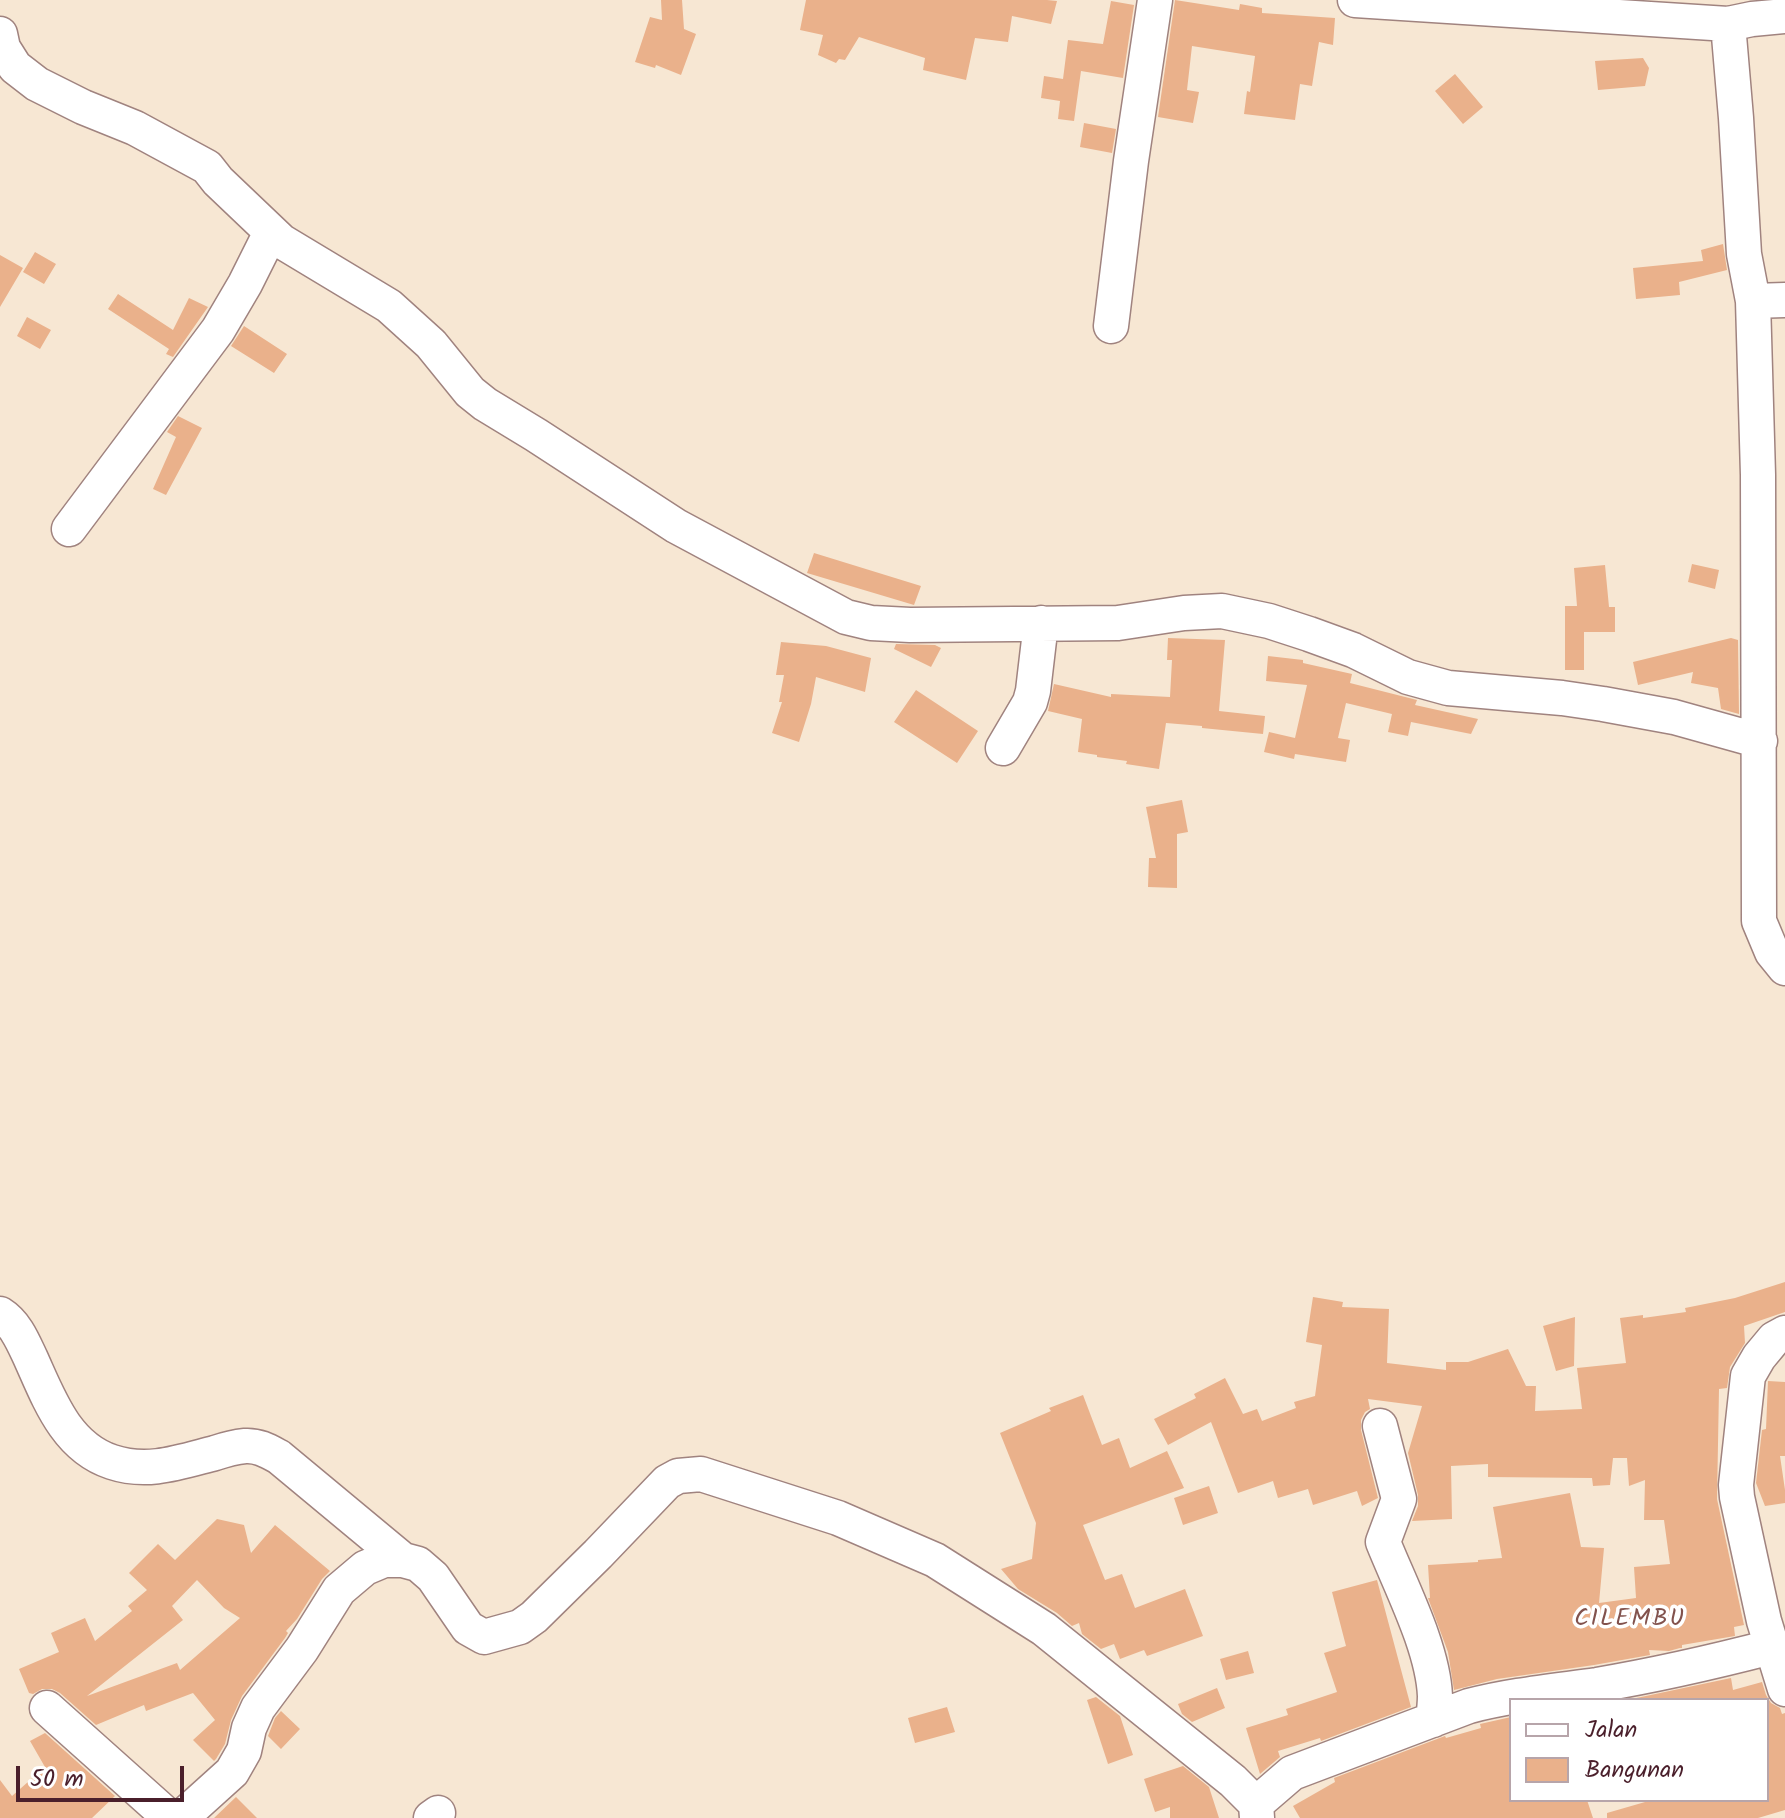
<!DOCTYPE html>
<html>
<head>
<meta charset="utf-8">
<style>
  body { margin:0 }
  #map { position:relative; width:1785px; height:1818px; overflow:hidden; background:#f7e7d3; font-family:Kalam,sans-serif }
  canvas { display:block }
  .legend { position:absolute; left:1509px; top:1698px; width:260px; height:104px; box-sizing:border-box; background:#fff; border:2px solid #b7a5aa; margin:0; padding:10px 14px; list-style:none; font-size:24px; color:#4a1f2b }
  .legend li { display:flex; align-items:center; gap:16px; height:40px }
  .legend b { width:40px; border:2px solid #b7a5aa }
  .scale { position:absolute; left:16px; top:1766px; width:168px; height:36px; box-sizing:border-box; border:4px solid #4a1f2b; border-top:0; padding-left:10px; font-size:24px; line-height:28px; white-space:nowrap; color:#4a1f2b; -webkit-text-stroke:6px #fff; paint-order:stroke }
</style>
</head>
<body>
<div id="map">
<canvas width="1785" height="1818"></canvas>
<ul class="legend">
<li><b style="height:10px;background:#fff"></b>Jalan</li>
<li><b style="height:22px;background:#eab18b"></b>Bangunan</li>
</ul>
<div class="scale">50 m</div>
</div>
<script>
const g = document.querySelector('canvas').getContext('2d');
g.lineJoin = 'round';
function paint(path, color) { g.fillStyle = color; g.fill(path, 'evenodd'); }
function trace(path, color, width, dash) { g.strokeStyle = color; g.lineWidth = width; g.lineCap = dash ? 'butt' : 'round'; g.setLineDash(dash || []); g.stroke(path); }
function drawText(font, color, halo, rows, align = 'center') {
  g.font = font + ' Kalam,sans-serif'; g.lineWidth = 7; g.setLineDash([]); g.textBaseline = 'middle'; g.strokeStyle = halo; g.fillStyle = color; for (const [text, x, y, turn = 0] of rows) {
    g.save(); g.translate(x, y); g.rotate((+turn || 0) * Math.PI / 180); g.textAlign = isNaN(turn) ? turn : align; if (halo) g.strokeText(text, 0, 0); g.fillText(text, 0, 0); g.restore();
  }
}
paint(new Path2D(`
  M661,0H682L684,29L696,34L681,75L656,65L655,68L635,62L650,17L662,20Z
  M806,0H1047L1057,1L1051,24L1012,16L1008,42L975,38L966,80L923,70L925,58L859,37L845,60L839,59L836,63L818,55L823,35L800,30Z
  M1175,0L1239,10L1240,4L1262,8V13L1335,18L1333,45L1319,42L1312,86L1300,84L1295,120L1244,114L1247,91L1250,92L1255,56L1192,46L1187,90L1199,92L1193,123L1158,117Z
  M1111,1L1134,5L1123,78L1081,71L1074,121L1058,119L1060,101L1041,98L1044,76L1063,79L1068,40L1103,44Z
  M1643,58L1649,68L1645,86L1598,90L1595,61Z
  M1455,74L1483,107L1463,124L1435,91Z
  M1084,123L1116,129L1112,153L1080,147Z
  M1723,244L1727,270L1679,282L1680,295L1636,299L1633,268L1703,261L1701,250Z
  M35,252L56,264L44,284L23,272Z
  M0,255L23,268L0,307Z
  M118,294L173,330L189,298L208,307L173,357L166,354L169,349L108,309Z
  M27,317L51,330L40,349L17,336Z
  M244,326L287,354L274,373L231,346Z
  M178,416L202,428L166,495L153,489L176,437L167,432Z
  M814,553L921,586L914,605L807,573Z
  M1692,564L1719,570L1715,589L1688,582Z
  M1605,565L1609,607H1615V632H1584V670H1565V606H1577L1574,568Z
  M1168,638L1225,640L1219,711L1265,716L1263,734L1202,728V726L1166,723L1159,769L1126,764L1127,761L1097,757V755L1078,752L1082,719L1048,711L1054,684L1111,697V694L1170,697L1172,660H1167Z
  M1731,638L1738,640L1739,714L1721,709L1718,688L1691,683L1693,672L1638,685L1633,662Z
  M781,642L826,646L871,658L865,692L816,677L811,704L799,742L772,733L782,702H779L784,675H776Z
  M896,644L935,645L941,648L931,667L894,649Z
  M1268,656L1303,660V663L1352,674L1350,683L1417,700L1415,705L1478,719L1471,734L1411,722L1408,736L1388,732L1392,714L1346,703L1338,738L1350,740L1346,762L1295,754L1294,759L1264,752L1269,732L1295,738L1307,685L1266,681Z
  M916,690L978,731L957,763L894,722Z
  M1182,800L1188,832L1177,834V888L1148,887L1149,858H1156L1146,807Z
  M1785,1282V1312L1744,1326L1745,1343L1730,1367L1727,1388L1719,1389L1717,1499L1744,1625L1734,1627L1735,1636L1682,1645V1648H1680L1669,1651L1649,1650L1650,1655L1594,1665L1497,1679L1454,1690L1448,1652L1428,1598H1430L1428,1565L1478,1562V1560L1502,1558L1493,1507L1570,1493L1581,1547L1604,1548L1599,1603L1636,1598L1634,1567L1670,1564L1664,1520H1644L1645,1480L1629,1486L1627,1458H1613L1610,1485L1593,1486L1592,1478L1488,1477V1464L1451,1466L1452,1519L1412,1521L1418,1506V1495L1408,1453L1422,1406L1368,1399L1370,1409L1365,1412L1361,1420V1430L1378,1498L1362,1506L1357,1491L1313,1505L1308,1489L1278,1498L1273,1481L1238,1493L1211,1422L1168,1445L1154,1419L1196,1398L1194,1394L1225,1378L1243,1414L1257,1409L1262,1421L1296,1408L1294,1402L1315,1396L1322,1345L1306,1342L1313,1297L1343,1302L1342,1307L1389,1309L1387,1363L1446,1370V1362H1468L1508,1349L1526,1386H1536L1535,1411L1582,1409L1577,1368L1626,1363L1620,1318L1643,1315V1318L1686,1312L1685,1308L1735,1298Z
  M1575,1317L1574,1366L1556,1371L1543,1326Z
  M1768,1381L1785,1382V1456H1780L1785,1490V1503L1765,1506L1756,1483L1762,1430L1766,1429Z
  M1083,1395L1102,1445L1119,1438L1130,1468L1167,1451L1184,1488L1083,1525L1105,1580L1122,1574L1135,1608L1185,1589L1203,1636L1147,1656L1144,1650L1120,1659L1114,1644L1101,1649L1082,1634L1079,1623L1072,1626L1057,1613L1018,1589L1001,1569L1032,1559L1036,1523L1000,1433L1051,1411L1049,1408Z
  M1209,1486L1218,1513L1183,1525L1174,1498Z
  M217,1519L244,1525L251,1553L275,1525L330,1571L322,1579L297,1619L286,1631L288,1633L285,1638L242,1696L231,1720L225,1744L216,1759L214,1761L193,1740L215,1720L193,1693L146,1711L144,1705L96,1725L60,1693L52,1689H42L33,1694L29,1693L19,1669L59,1652L51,1633L85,1618L95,1641L132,1611L128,1606L147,1590L129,1573L158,1544L175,1560ZM197,1580L224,1608L240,1618L180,1670L177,1663L87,1696L183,1620L172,1606Z
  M1377,1580L1411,1707L1321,1741L1320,1738L1278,1751L1280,1757L1260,1774L1246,1728L1288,1715L1286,1709L1337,1692L1324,1653L1346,1646L1332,1592Z
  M1248,1651L1254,1673L1226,1680L1220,1659Z
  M1731,1678L1733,1690L1762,1682L1766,1695L1771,1703L1780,1708L1782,1714L1785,1713V1810L1758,1818H1607V1813L1652,1800H1767V1700H1627Z
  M1217,1688L1225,1708L1192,1722L1182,1714L1178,1704Z
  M1096,1697L1120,1716L1133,1755L1108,1764L1087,1700Z
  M947,1707L955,1732L915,1743L908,1718Z
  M281,1711L300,1729L281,1749L268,1736L275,1718Z
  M1511,1717V1800H1587L1593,1818H1300L1293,1806L1335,1782L1334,1778L1445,1736L1446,1738L1481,1728L1480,1724Z
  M45,1733L115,1796L92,1818H0V1780L12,1796L45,1767L30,1741Z
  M1183,1766L1209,1787L1219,1818H1170V1807L1155,1812L1144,1779Z
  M236,1797L257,1818H214Z`), '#eab18b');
const minor = new Path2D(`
  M1355,0L1728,24L1736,118L1744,254L1753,301L1758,475L1759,921L1772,952L1785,968
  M1728,24L1752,19L1785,16
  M0,34L3,48L15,67L37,84L83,107L135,128L207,167L218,181L281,241L389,306L431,344L470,392L485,404L536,435L676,526L846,617L871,623L910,625L1118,623L1184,613L1222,611L1269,621L1309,634L1353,650L1408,677L1448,688L1562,698L1603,704L1674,717L1760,741
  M1753,301L1785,300
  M1111,326L1131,161L1155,0
  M69,529L218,330L245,284L271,232
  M1003,748L1030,702L1033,691L1041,623
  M0,1314C16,1324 23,1342 31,1359C49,1399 66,1447 112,1462C148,1474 180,1462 215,1453C224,1450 235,1447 245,1446C258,1445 268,1451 279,1457L403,1560
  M1785,1333L1774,1339L1759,1357L1748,1376L1736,1485L1737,1497L1764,1621L1785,1689
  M1380,1426L1399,1499L1383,1542C1401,1587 1433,1648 1435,1696C1435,1704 1434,1712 1433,1720
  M47,1708L170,1818
  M181,1818L232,1772L244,1751L249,1728L258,1708L302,1649L339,1590L365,1568L384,1560H403L418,1564L433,1577L468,1628L484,1637L520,1627L534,1617L598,1554L667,1482L678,1476L701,1474L838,1518L935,1560L1044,1629L1233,1781L1256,1804
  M431,1818L438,1813
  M1257,1818L1256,1804L1292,1773L1469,1706C1511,1695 1554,1691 1597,1685C1656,1675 1713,1662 1771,1647`);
trace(minor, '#a0837f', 37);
trace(minor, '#fff', 34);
g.letterSpacing = '2px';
drawText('24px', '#82524d', '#fff', [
  ["CILEMBU",1630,1621]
]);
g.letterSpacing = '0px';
</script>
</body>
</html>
